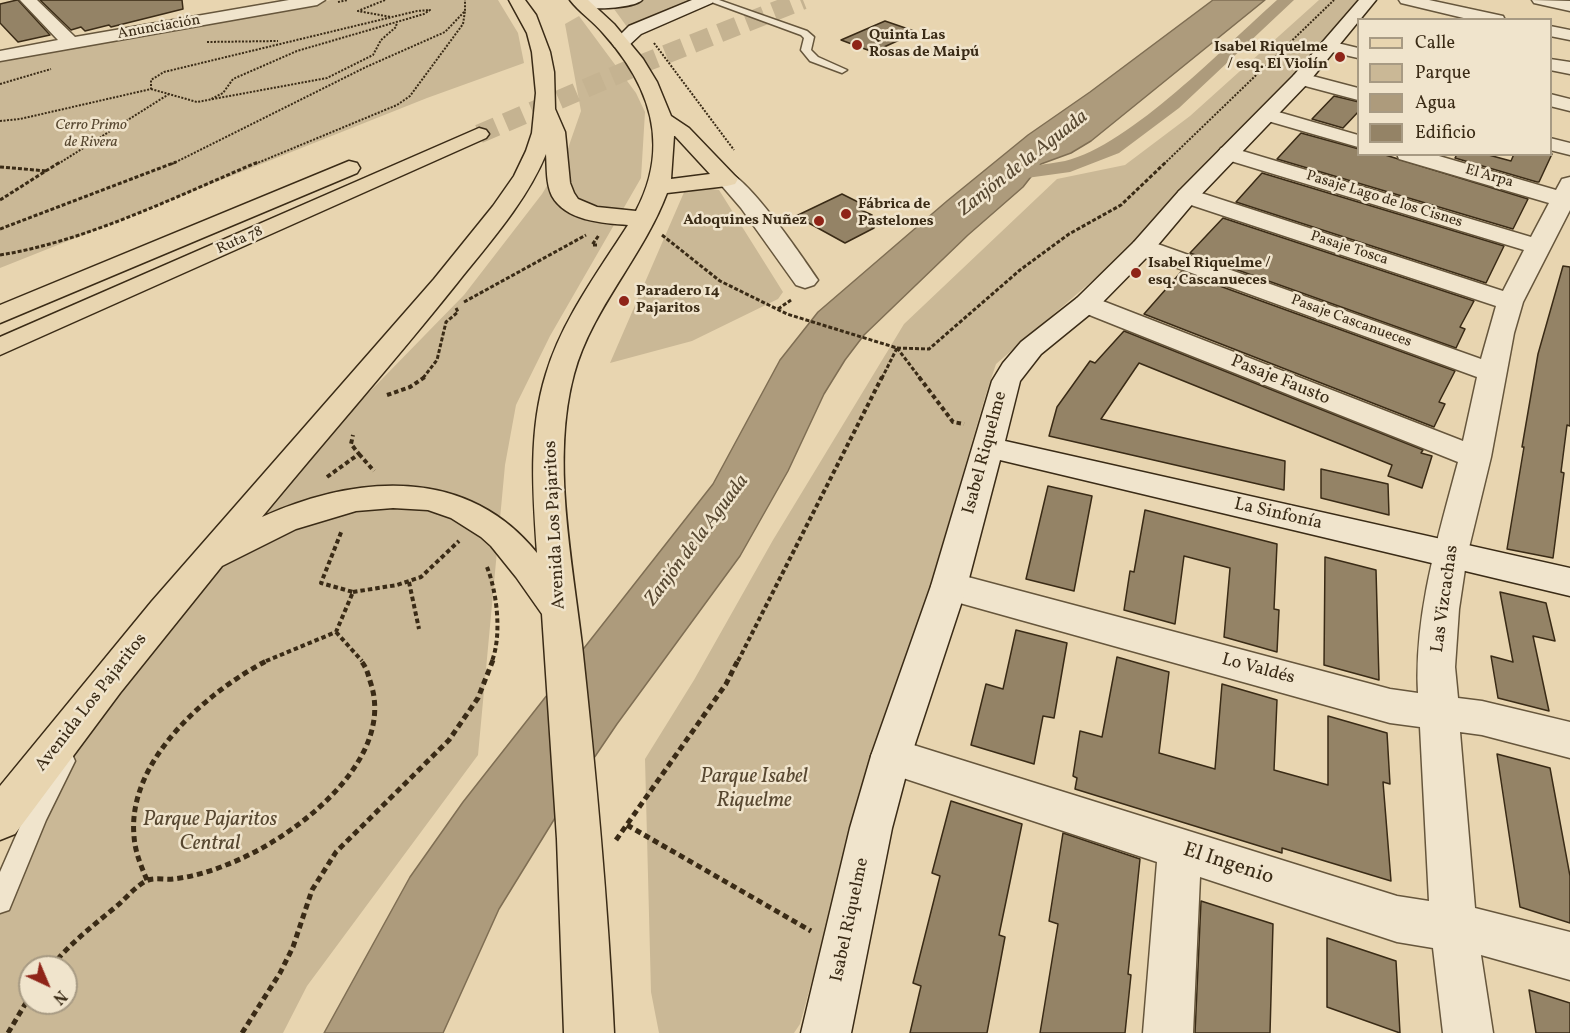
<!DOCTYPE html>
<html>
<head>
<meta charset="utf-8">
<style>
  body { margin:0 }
  #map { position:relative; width:1570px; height:1033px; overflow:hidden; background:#e8d5b0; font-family:Vollkorn,serif }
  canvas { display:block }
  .legend { position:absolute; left:1357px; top:18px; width:195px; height:138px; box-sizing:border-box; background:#f0e4cc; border:2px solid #a79a83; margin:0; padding:8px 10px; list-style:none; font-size:18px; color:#3a2b16 }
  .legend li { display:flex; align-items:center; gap:12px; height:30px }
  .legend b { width:30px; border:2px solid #a79a83 }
  .north { position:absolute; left:18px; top:955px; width:60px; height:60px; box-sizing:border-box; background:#f0e4cc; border:2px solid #a79a83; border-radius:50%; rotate:136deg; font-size:16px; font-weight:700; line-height:24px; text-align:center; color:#3a2b16 }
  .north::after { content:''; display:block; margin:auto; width:21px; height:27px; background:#8f2418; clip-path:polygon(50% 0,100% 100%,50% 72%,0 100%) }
</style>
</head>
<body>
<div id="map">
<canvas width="1570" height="1033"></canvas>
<ul class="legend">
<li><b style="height:8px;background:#e8d5b0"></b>Calle</li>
<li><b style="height:16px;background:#cab896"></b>Parque</li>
<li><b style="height:16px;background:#ad9b7c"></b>Agua</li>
<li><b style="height:16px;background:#948366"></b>Edificio</li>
</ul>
<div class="north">N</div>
</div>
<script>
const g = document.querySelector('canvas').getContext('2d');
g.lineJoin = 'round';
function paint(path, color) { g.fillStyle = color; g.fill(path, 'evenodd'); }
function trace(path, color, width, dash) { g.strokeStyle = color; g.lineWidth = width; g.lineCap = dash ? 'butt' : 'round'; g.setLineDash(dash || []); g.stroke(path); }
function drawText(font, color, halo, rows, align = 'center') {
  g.font = font + ' Vollkorn,serif'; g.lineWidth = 5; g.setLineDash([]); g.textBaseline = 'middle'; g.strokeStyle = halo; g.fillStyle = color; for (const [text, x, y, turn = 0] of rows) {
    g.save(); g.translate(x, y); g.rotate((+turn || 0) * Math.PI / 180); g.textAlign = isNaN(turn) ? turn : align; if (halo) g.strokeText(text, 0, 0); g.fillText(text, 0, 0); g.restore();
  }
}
paint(new Path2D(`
  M331,0H498L518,33L524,63L427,98L0,268V60Z
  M601,0H698L630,31L614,9Z
  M1319,0H1360L1234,139L1129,249L996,364L986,394L924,607L861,803L800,1024L794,1033H659L651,992L645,759L694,680L773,540L904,324L1057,179L1125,165L1190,116Z
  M579,16L636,93L645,112L641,178L550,336L516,405L505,465L478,755L307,986L283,1033H0V903L58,756L260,504L464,295L542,194L566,154L581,111L565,24ZM30,967H66V1003H30Z
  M702,187L719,190L783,292L778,299L692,341L610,363L685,190Z`), '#cab896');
const water = new Path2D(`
  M1213,0H1265L1091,141L1071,153L1041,164L1023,187L968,235L864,335L845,360L824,394L788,471L740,556L617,724L571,792L499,909L443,1033H324L410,877L463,802L713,484L780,360L818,312L947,201L1028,135L1090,92Z`);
paint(water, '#ad9b7c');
trace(water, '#7f6e53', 1.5);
paint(new Path2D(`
  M1277,0H1294L1179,108L1119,153L1070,172L1005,181L998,179L994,175L998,171L1005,169C1025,166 1045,165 1065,161C1131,145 1225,46 1277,0Z`), '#ad9b7c');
const building = new Path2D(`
  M17,0H18L50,35L18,42L0,23V4Z
  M40,0H182L183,9L111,27L109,25L85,31L81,27L71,30Z
  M885,21L917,32L873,52L841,40Z
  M1334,96L1359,102V111L1343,128L1312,119Z
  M1301,133L1359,149V154H1382L1528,199L1513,229L1277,159Z
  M1457,154H1485L1511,161L1514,154H1552L1539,182H1537L1455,158Z
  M1262,173L1504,246L1486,283L1236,202Z
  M842,194L868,207L861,210L872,215L861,221L874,228L845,243L796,216Z
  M1223,218L1474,301L1460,327L1465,329L1456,348L1190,253Z
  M1563,266L1570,267V426L1567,425L1561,472L1564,473L1553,558L1507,549L1524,447H1522L1538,354Z
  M1181,272L1455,371L1439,402L1445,404L1434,427L1144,314Z
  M1124,331L1423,450L1421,453L1432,456L1422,488L1388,476L1392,465L1139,363L1101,419L1285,461L1284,490L1049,436L1057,407L1090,361L1095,363Z
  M1321,469L1388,484L1389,515L1321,498Z
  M1048,486L1092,496L1074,591L1026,579Z
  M1145,510L1277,544L1274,609L1279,610L1277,652L1224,637L1230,568L1184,556L1175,624L1124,610L1130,571L1134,572Z
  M1325,557L1376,570L1379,680L1324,665Z
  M1500,592L1546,603L1555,641L1533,636L1549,711L1498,698L1491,656L1513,662Z
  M1016,630L1067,643L1054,718L1043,716L1034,764L971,745L986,684L1003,689Z
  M1117,657L1169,672L1159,753L1215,769L1222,684L1277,700L1274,770L1328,785V716L1387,733L1390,784L1383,782L1391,881L1282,848V853L1075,789L1077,778L1073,776L1080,731L1102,737Z
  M1497,754L1550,768L1570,876V923L1520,907Z
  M951,801L1022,824L999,935L1005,937L987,1033H910L921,986L913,983L940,876L932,873Z
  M1063,833L1140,859L1128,974L1131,975L1125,1033H1040L1058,924L1049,921Z
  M1201,901L1273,924L1270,1033H1195Z
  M1327,938L1396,961L1400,1033L1327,1007Z
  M1529,990L1570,1003V1033H1536Z`);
paint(building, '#948366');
trace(building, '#3a2b16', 1.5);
trace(new Path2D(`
  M479,134L649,61L803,0`), '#c5b391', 19, [19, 10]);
const lane = new Path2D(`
  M706,0H719L807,31L814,37L811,50L818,57L847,70L842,73L810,61L801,50L804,38L801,35Z
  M64,751L72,754L75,761L46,820L9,910L0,913V872L29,806L56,754Z`);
const street = new Path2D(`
  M20,0H37L75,37L289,0H325L317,5L0,61V51L58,40Z
  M1399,0H1429L1503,16L1505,20H1472L1401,3Z
  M1532,0L1570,1V11L1534,3Z
  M1550,26L1570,30V40L1550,36Z
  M1329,41L1358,48V58L1323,50L1320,46L1323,42Z
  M1550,59L1570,62V74L1550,70Z
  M1301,73L1358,88V100L1294,83L1292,79L1294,75Z
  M1550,94L1570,99V111L1550,106Z
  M1268,109L1358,135V147L1261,119L1258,115L1261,111Z
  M1550,138L1570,143V155L1550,150Z
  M1229,147L1531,237L1549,203L1399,159L1397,154H1432L1556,190L1562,179L1570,177V210L1523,302L1514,333L1491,457L1467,556L1459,609L1455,667L1458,698L1482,701L1570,722V758L1482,735L1460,732L1475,908L1570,932V980L1481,955L1493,1033H1443L1433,948L1397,942L1200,877L1193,1033H1143L1157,862L891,774L877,769L871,756L877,743L891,738L1397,896L1429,901L1420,727L1390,723L949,600L937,596L931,586L937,576L949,572L1390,689L1418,693C1414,614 1438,537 1458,462L1077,310L1073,304L1077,298L1086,296L1095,298L1463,441L1477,377L1134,252L1131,247L1134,242L1143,240L1152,242L1481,359L1496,306L1179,201L1176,196L1179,191L1187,189L1195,191L1503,291L1524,250L1221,158L1218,153L1221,148Z
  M727,172C749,178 803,258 818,280L814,285L805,288L796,285L741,208L716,179L719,174Z`);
const secondary = new Path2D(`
  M577,0H642C635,8 582,12 575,4Z
  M692,0H714L712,3L641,34L627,47H615L612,43L629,26Z
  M1359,0H1376L1308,83L1195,201L1152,252L1095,310L1041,354L1020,381L1005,441L1570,568V596L1000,460L967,586L911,756L892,828L851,1033H801L850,828L871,756L931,586L992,381L1003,363L1021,342L1077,298L1134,242L1179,191L1294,75Z`);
const primary = new Path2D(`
  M509,0H525L536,15L550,52L554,72L555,109L565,132L570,183L574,193L578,199L597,207L636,211C671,145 650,85 603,33C593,21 579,12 570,0H588L614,24L643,59L657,82L671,116L689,128L738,179L735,184L727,186L667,193C643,257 592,308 574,374C551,459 572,559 582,645C596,774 608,903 614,1033H564L557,839L542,614L516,577L491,546L481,537L451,518L428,510L393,508L356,511L296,529L222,566L120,693L15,834L0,840V786L152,601L434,279L493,206L514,176L526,151L532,133L536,93L532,52L527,33ZM674,136H675L710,174L671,179ZM546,154C547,168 546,184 552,196C566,221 602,223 628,225C598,272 562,320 546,374C528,431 533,494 537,553C466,465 356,475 262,517C327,438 395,361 458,282C490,242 526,202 546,154Z`);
const highway = new Path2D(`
  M479,128L486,130L489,134L486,138L0,355V337Z
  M349,161L357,163L360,168L357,173L0,323V305Z`);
trace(lane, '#66563c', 3);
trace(street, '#66563c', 3);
trace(secondary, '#3a2b16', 3);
trace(primary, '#3a2b16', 3);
trace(highway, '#3a2b16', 3);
trace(new Path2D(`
  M385,0L358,11L391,17
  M338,2L348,0
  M207,42L278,41
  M654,43L734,150
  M0,84L51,69
  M151,89L197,102L327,78L373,55L381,40L396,27L397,21
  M0,121L20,119L151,89V80L164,72L417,11L430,10L424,14L297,51L233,79L223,93L209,100
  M58,164L169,94
  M172,164L366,67L445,32L465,11V0
  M255,164L397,105L410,96L463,24L465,11
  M1164,164L1334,0`), '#3a2b16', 2, [2, 1.5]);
trace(new Path2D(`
  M0,167L47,171
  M0,200L60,162
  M0,229L176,162
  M662,235L720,281L787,314L897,348L882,378
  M597,245H592L599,235
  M0,255C87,241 177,196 258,162
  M464,302L586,235
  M778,309L791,300
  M897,348L929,349L1020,270L1069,234L1121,205L1166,162
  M897,348L920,378
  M423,378L437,360L446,322L458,312L456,308`), '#3a2b16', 3, [4, 2]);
trace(new Path2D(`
  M919,377L953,422L964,424
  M387,395L410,387L425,377
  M359,454L374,471
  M327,477L359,454L351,444L353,435
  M487,567C497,592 502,635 492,661
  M409,582L419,629
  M353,592L397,585L421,577L459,541
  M336,632L362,661
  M266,661L336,632L353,592L321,583L342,530
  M738,661L882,377`), '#3a2b16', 4, [4.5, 3]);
trace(new Path2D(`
  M627,825L811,931
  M616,840L726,684L738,660
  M147,880C141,866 135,852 134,836C127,760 208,691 268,660
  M51,967C70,943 94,925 118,905C127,897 135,887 146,881C154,877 164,880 173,879C191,877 209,872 226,865C290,841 396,763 371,684C368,675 367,667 360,660
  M8,1033L30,996
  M242,1033L280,973L293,947L312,890L336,852L449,740L478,698L493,660`), '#3a2b16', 5, [6, 4]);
paint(lane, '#f0e4cc');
paint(street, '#f0e4cc');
paint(secondary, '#f0e4cc');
paint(primary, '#e8d5b0');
paint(highway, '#e8d5b0');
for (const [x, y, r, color] of [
  [857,45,6,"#8f2418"],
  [1340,57,6,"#8f2418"],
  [846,214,6,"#8f2418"],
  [819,221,6,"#8f2418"],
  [1136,273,6,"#8f2418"],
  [624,301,6,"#8f2418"]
]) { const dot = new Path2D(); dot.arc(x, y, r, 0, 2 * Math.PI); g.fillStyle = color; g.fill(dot); trace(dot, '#f0e4cc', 2); }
drawText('15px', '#3a2b16', '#f0e4cc', [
  ["Anunciación",159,28,-10],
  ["El Arpa",1489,177,16],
  ["Pasaje Lago de los Cisnes",1384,200,17],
  ["Ruta 78",240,241,-24],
  ["Pasaje Tosca",1349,249,18],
  ["Pasaje Cascanueces",1351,322,20]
]);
drawText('bold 15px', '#3a2b16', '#f0e4cc', [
  ["Quinta Las",869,36],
  ["Rosas de Maipú",869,53],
  ["Isabel Riquelme",1328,48,"right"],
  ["/ esq. El Violín",1328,65,"right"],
  ["Fábrica de",858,205],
  ["Pastelones",858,222],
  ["Adoquines Nuñez",807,221,"right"],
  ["Isabel Riquelme /",1148,264],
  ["esq. Cascanueces",1148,281],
  ["Paradero 14",636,292],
  ["Pajaritos",636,309]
], 'left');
drawText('italic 15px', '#574730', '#f0e4cc', [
  ["Cerro Primo",91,126],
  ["de Rivera",91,143]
]);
drawText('18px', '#3a2b16', '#f0e4cc', [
  ["Pasaje Fausto",1280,381,22],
  ["Isabel Riquelme",986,453,-75],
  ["La Sinfonía",1278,515,13],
  ["Avenida Los Pajaritos",556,525,-93],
  ["Las Vizcachas",1446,599,-82],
  ["Lo Valdés",1258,670,15],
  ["Avenida Los Pajaritos",92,703,-52],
  ["Isabel Riquelme",851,920,-78]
]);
drawText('italic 20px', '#574730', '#f0e4cc', [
  ["Zanjón de la Aguada",1024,164,-38],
  ["Zanjón de la Aguada",698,541,-53]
]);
drawText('italic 21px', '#574730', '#f0e4cc', [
  ["Parque Isabel",754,778],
  ["Riquelme",754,802],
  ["Parque Pajaritos",210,821],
  ["Central",210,845]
]);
drawText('21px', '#3a2b16', '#f0e4cc', [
  ["El Ingenio",1228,865,18]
]);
</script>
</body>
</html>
